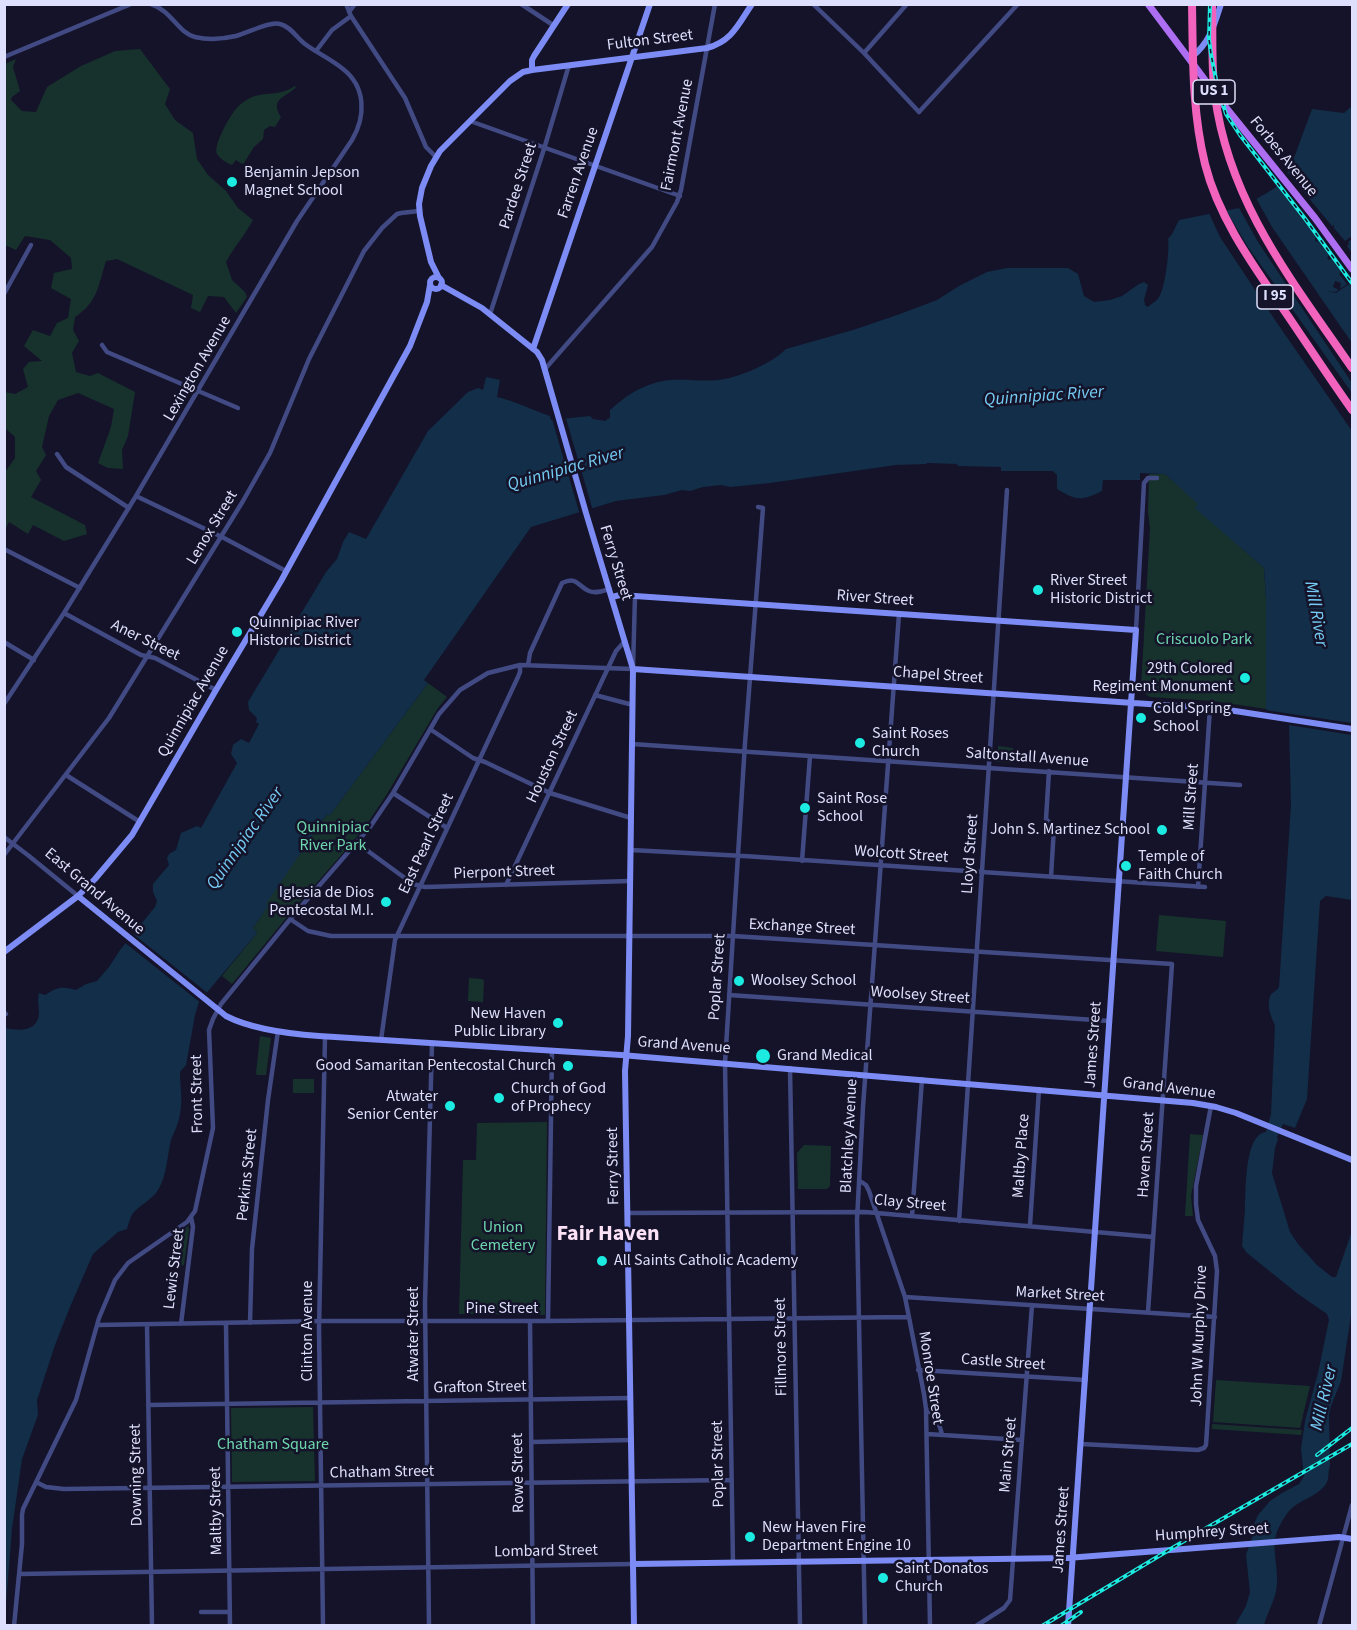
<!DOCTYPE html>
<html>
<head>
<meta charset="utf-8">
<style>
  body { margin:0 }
  #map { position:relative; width:1357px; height:1630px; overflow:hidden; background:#141329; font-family:"Source Sans 3",sans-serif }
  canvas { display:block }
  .frame { position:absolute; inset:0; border:6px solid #dedffc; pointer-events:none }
</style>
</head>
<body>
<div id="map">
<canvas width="1357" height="1630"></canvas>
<div class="frame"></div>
</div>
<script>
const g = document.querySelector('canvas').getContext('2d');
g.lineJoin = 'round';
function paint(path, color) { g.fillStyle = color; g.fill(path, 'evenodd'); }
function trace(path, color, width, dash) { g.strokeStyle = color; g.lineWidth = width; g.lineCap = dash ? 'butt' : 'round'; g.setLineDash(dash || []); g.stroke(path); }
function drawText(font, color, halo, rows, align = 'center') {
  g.font = font + ' "Source Sans 3",sans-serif'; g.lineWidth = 5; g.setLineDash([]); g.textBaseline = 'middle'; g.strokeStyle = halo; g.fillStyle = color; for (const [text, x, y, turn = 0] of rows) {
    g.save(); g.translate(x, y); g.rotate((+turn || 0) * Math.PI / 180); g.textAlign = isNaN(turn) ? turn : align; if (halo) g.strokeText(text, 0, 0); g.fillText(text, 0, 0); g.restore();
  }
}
paint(new Path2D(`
  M140,49L170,89L165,104L175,120L193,133L197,159L208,175L226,191L238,208L253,220C245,235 234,247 226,262L232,280L245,292L247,297L236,313L224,297L208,296L200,312L191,308L193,295L117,259L106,261C98,286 98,302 75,317L73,330L79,341L72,353L76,372L90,376L98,373L135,392L128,436L122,450L123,469L108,468L98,463L111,427L114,409L78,393L58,400L49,416L42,447L46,455L36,471L41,480L31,497L85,525L87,534L64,541L33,525L28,534L9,522L5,530V472L15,458V437L5,428V392L15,394L28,387L23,369L29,362L42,361L24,346L33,330L50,336L57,323L68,318L71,299L51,288L54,273L72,269L71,258L50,240L25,236L16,250L5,245V64L16,59L13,67L20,91L12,97L11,100L22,111L36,112L47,87L81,66L115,51Z
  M295,86L296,87C286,98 269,98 281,117L275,127L270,126L264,130L263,139L254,147L244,163L242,164L236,160L232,165C227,163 220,159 217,154C213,145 229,118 235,110C239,105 244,101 250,98C265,91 279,97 295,86Z
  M1149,474H1165L1199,504L1196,508L1264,568L1266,599V709L1213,701L1150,697L1144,693L1141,688L1150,528L1148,512Z
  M428,683L447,697L438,708L387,794L367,824L350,845L292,911L232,984L222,976L257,933L253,928L267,907L265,904L327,814L330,815Z
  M998,746L1013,748L1012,763L997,762Z
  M1159,915L1226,921L1223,957L1156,951Z
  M469,978L482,979L484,981L483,1002L468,1001Z
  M260,1036L271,1038L266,1075H257L256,1073Z
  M293,1079H314V1093H293Z
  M547,1122L545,1315L459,1314L463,1160H476L477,1123Z
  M1190,1134L1203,1135L1191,1196L1193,1216H1185Z
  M804,1145L831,1146L830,1186L827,1189H798L797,1153Z
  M188,1226L189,1229L184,1265L179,1266L172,1238Z
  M1216,1380L1310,1386L1300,1428L1213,1422Z
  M313,1407L315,1481L232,1482L231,1408Z
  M1212,1424L1302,1430L1301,1435L1212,1429Z`), '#17322d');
paint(new Path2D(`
  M1352,106V900L1326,896L1320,901L1307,1099L1295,1128L1283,1124L1277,1137L1278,1139L1275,1148L1272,1173L1290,1232L1298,1244L1317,1265L1332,1277H1336L1352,1231V1309L1341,1381L1331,1406L1329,1415L1330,1466C1328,1470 1329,1475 1328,1479C1325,1492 1306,1498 1296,1505C1289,1509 1283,1519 1279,1527C1270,1544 1278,1563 1277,1582C1277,1598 1268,1610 1264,1625H1235L1246,1606L1250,1592L1246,1555L1253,1535V1526L1258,1515L1270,1501L1282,1493L1299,1484L1304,1476L1301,1449L1305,1421L1318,1373L1329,1320L1327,1314L1298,1294L1247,1253L1242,1246C1243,1234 1244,1221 1245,1209C1246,1192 1244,1134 1266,1132L1271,1114L1275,1025C1270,1016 1266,1004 1271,994C1272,994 1279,988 1279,987L1291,805L1289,725L1266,709V599L1264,568L1195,508L1198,504L1165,474L1140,473V480H1103L1102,491C1081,501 1077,501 1057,489V475L1053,471H1001V467L958,466L957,464L927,463L926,464L896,465L770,483L730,487L721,485L703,487L690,491L682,490L664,495L616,501L531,527L424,680L428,683L330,815L327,814L266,904L268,906L253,928L257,933L199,1002L195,1015L186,1065L180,1072C180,1086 183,1100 180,1114C179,1123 174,1132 171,1140C167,1156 167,1176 158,1190C153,1199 141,1204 134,1212C130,1217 129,1223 127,1229L118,1232L93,1254L70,1307L55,1345L37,1400L38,1415L22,1459L12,1529L5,1617V1028C19,1031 38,1032 39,1013C39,1005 37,1000 39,993L45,995C58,987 61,986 76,990L86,984L97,981L109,967L120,950L155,907L157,901L153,892V884L169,865L167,858L169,854L176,850L181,833L197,826L201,828L237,763L231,754L233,745L241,739L249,743L259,724L256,722L257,718L249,710L248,702L326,572L337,559L343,542L349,532L366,539L428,431L468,392L478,388L483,390L486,377L500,380L497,397C515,401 532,410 550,416L551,420L590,416L593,419L606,421L607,419L610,418V410C625,396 642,385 663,381C681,378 700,382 719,380C740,377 771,364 786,349L853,330L900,314L937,300L959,286L987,272L1007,268H1068L1078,274L1084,296L1094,302L1110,300L1122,296L1139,284L1144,282L1148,285L1144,300L1145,305L1148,307C1151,304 1157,301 1159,297C1165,289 1170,249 1168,239L1172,234L1179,220L1239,208L1267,193L1276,187L1282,177L1287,174L1295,155L1312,109L1344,113Z`), '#122e48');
paint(new Path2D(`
  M1288,173L1332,226L1334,225V228L1345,241L1352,236V239L1348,242L1349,244L1347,246L1352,253V288L1349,284L1336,293L1326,291L1335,292L1339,290L1333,287L1335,281L1341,283L1340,289L1347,284L1339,274L1341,272L1332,259L1329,260L1327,258L1329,255L1318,241L1316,242L1315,239L1316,237L1275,183Z
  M1256,198L1272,227L1352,343V383L1258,242L1239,208Z
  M1226,210L1248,247L1352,393V431L1277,323L1220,237L1209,213Z
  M565,415L593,511L580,515L552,419Z
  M1265,710L1352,723V735L1282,724L1265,712Z
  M132,933L210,995L202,1004L124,942Z`), '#141329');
trace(new Path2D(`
  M346,4L351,16L405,98L426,147L436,157
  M521,4L553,25
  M813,4L864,53L919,112L1018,4
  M349,12L355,4
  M316,51L332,30L351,16
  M864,53L907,4
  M4,57L131,4
  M470,121L680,196
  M4,294L31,245
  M490,314L544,149L569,65
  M102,345L107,352L238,408
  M545,369L652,247L677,202L681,190L715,4
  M57,454L66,467L129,508
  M136,496L222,537L286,571
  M4,549L80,588
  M64,613L141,655L155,658L216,690
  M1136,630L1144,483L1148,478H1157
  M4,642L34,660
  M528,665L530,653L562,583C578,576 577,586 589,591C596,594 603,591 610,589
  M595,695L633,705
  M4,704L64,613L136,496L297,221L352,140C366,116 366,87 343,69C331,59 317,53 305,44C297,38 290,26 280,24C269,21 248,33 236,36C223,39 208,40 195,37C178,33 172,11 151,4
  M430,729L473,758L485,762L550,793L631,818
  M632,744L1240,785
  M1049,771L1046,819L1054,827L1051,877
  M66,775L140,822
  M393,793L447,828
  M4,837L29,856L78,896
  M357,843L413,884L425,887L630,881
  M631,850L744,856L1205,887
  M4,855L109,718L243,501L270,453L309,359L364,251L382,228L397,214L401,213L419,211
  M802,861L810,756
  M506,885L616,651L625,641
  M1198,887L1210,708
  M290,919L308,931L331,936H733L1172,964L1148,1312
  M729,995L1109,1021
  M4,1012L6,1014
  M381,1040L395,940L518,677L520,672V665
  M790,1068L800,1626
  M860,1181L866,1185L869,1191L905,1297L924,1394L926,1409L930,1626
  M628,1213L865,1212L1153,1237
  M912,1216L922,1079
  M959,1221L1007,490
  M1030,1225L1039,1089
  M905,1297L1215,1317
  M530,1321L533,1626
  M548,1321L552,1050
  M250,1323L252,1249L268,1100L278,1031
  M181,1324L193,1227L191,1217
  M226,1324L230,1626
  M97,1325L326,1321H548L908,1317
  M147,1325L152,1626
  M918,1370L1086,1380
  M148,1405L631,1398
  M926,1409C935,1414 940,1425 942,1435
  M927,1434L1022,1440
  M531,1442L632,1440
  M1081,1444L1198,1450L1204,1448L1206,1445L1217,1271L1215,1256L1198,1220L1196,1204V1186L1211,1106
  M36,1482L46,1487L64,1489L731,1480
  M733,1563L725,1063L745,743L763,508L758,507
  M19,1574L633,1564
  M201,1612H230
  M14,1626L22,1544V1515L23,1509L76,1400L99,1318L115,1280L128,1263L187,1222L195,1211L213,1128L209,1030L213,1019L221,1004L292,917L370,827L393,793L439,714L460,690L488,673L520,665L633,669L635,596
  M323,1626L319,1329L325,1037
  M429,1626L425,1303L432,1043
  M865,1626L857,1220L863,1107L899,614
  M976,1626L1004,1608L1010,1600L1032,1305
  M1319,1626L1352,1505`), '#424a84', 4.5);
trace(new Path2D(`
  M1192,57C1210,42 1214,26 1221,4
  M532,70V60L534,56L568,4
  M430 283a6 6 0 1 1 12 0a6 6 0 1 1-12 0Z
  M439,278L431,262L420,216L419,204L422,188L431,166L440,151L510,81L523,72L532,70L707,48C732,41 738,25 752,4
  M441,285L482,308L537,352L542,360L586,513L633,669L628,1036L625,1071L634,1626
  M533,349L650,4
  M612,597L620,595L635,596L1136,630L1068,1626
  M633,669L1222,709L1352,729
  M78,896L226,1016C251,1029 291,1034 319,1036L621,1055L1193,1103L1216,1107L1236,1113L1352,1160
  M4,952L78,896L95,879L132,835L216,690L281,581L410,346L427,302L430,285
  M633,1564L1067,1558L1339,1537L1352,1539`), '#7d8cf4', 6);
trace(new Path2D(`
  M1148,4L1223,104L1315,218L1352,269`), '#ad6ef2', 7);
trace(new Path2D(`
  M1192,4C1193,58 1192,111 1205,164C1219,220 1256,269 1288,316C1309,347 1330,379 1352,410
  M1212,4C1213,34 1211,67 1215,96C1229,203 1293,282 1352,368`), '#f163bd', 8);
const rail = new Path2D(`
  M1210,4L1209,39L1211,54L1216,80L1226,114L1240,135L1306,220L1352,283
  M1317,1455L1352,1428
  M1042,1626L1184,1541L1352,1444
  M1061,1626L1081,1612`);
trace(rail, '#1bebe1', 4);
trace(rail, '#141329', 1.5, [4.5]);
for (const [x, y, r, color] of [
  [232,182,6,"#1bebe1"],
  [1038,590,6,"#1bebe1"],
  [237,632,6,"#1bebe1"],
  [1245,678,6,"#1bebe1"],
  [1141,718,6,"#1bebe1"],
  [860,743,6,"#1bebe1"],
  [805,808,6,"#1bebe1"],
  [1162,830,6,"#1bebe1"],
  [1126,866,6,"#1bebe1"],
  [386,902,6,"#1bebe1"],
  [739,981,6,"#1bebe1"],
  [558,1023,6,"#1bebe1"],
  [763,1056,8,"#1bebe1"],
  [568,1066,6,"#1bebe1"],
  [499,1098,6,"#1bebe1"],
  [450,1106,6,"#1bebe1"],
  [602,1261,6,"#1bebe1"],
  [750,1537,6,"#1bebe1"],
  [883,1578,6,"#1bebe1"]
]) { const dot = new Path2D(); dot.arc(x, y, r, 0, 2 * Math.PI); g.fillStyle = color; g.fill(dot); trace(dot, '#141329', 2); }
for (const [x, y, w] of [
  [1214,92,42],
  [1275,297,36]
]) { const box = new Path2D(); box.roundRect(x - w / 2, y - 12, w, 24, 4.5); g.fillStyle = '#141329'; g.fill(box); trace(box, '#dedffc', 1.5); }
drawText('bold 15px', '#dedffc', null, [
  ["US 1",1214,92],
  ["I 95",1275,297]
]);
drawText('16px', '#dedffc', '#141329', [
  ["Fulton Street",650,41,-7],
  ["Fairmont Avenue",678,135,-79],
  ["Forbes Avenue",1283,157,51],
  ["Farren Avenue",579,173,-71],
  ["Pardee Street",519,186,-72],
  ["Lexington Avenue",198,369,-60],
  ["Lenox Street",213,528,-59],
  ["Ferry Street",615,563,73],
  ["River Street",875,599,4],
  ["Aner Street",145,641,26],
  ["Chapel Street",938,676,4],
  ["Quinnipiac Avenue",194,702,-60],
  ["Houston Street",553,757,-65],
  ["Saltonstall Avenue",1027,758,4],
  ["Mill Street",1192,797,-86],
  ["East Pearl Street",427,844,-65],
  ["Lloyd Street",971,854,-86],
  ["Wolcott Street",901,855,4],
  ["Pierpont Street",504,873,-2],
  ["East Grand Avenue",94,892,40],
  ["Exchange Street",802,928,3],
  ["Poplar Street",718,977,-86],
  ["Woolsey Street",920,996,4],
  ["James Street",1094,1045,-86],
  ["Grand Avenue",684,1046,4],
  ["Grand Avenue",1169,1089,7],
  ["Front Street",198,1094,-91],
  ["Blatchley Avenue",850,1136,-87],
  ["Haven Street",1147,1155,-86],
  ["Maltby Place",1022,1156,-86],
  ["Ferry Street",614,1166,-91],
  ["Perkins Street",248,1175,-84],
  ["Clay Street",910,1204,5],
  ["Lewis Street",175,1269,-83],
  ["Market Street",1060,1295,3],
  ["Pine Street",502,1309],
  ["Clinton Avenue",308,1331,-90],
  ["Atwater Street",414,1334,-90],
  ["John W Murphy Drive",1200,1336,-88],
  ["Fillmore Street",782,1347,-91],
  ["Castle Street",1003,1363,4],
  ["Monroe Street",930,1378,81],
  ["Grafton Street",480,1388,-1],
  ["Main Street",1009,1455,-85],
  ["Poplar Street",719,1464,-91],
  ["Chatham Street",382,1473,-1],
  ["Rowe Street",519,1473,-91],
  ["Downing Street",137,1475,-91],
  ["Maltby Street",217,1511,-91],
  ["James Street",1062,1530,-86],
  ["Humphrey Street",1212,1533,-4],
  ["Lombard Street",546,1552,-1]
]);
drawText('16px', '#dedffc', '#141329', [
  ["Benjamin Jepson",244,173],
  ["Magnet School",244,191],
  ["River Street",1050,581],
  ["Historic District",1050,599],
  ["Quinnipiac River",249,623],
  ["Historic District",249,641],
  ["29th Colored",1233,669,"right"],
  ["Regiment Monument",1233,687,"right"],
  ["Cold Spring",1153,709],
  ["School",1153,727],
  ["Saint Roses",872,734],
  ["Church",872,752],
  ["Saint Rose",817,799],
  ["School",817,817],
  ["John S. Martinez School",1150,830,"right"],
  ["Temple of",1138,857],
  ["Faith Church",1138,875],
  ["Iglesia de Dios",374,893,"right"],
  ["Pentecostal M.I.",374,911,"right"],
  ["Woolsey School",751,981],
  ["New Haven",546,1014,"right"],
  ["Public Library",546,1032,"right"],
  ["Grand Medical",777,1056],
  ["Good Samaritan Pentecostal Church",556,1066,"right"],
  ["Church of God",511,1089],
  ["of Prophecy",511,1107],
  ["Atwater",438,1097,"right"],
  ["Senior Center",438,1115,"right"],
  ["All Saints Catholic Academy",614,1261],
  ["New Haven Fire",762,1528],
  ["Department Engine 10",762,1546],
  ["Saint Donatos",895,1569],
  ["Church",895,1587]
], 'left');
drawText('16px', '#6fd7ae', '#141329', [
  ["Criscuolo Park",1204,640],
  ["Quinnipiac",333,828],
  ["River Park",333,846],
  ["Union",503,1228],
  ["Cemetery",503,1246],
  ["Chatham Square",273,1445]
]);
drawText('italic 18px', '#75cbf3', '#141329', [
  ["Quinnipiac River",1044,397,-4],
  ["Quinnipiac River",566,470,-16],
  ["Mill River",1315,614,80],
  ["Quinnipiac River",246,839,-55],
  ["Mill River",1325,1398,-77]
]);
drawText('bold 22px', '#fce0f6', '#141329', [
  ["Fair Haven",608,1235]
]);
</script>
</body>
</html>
